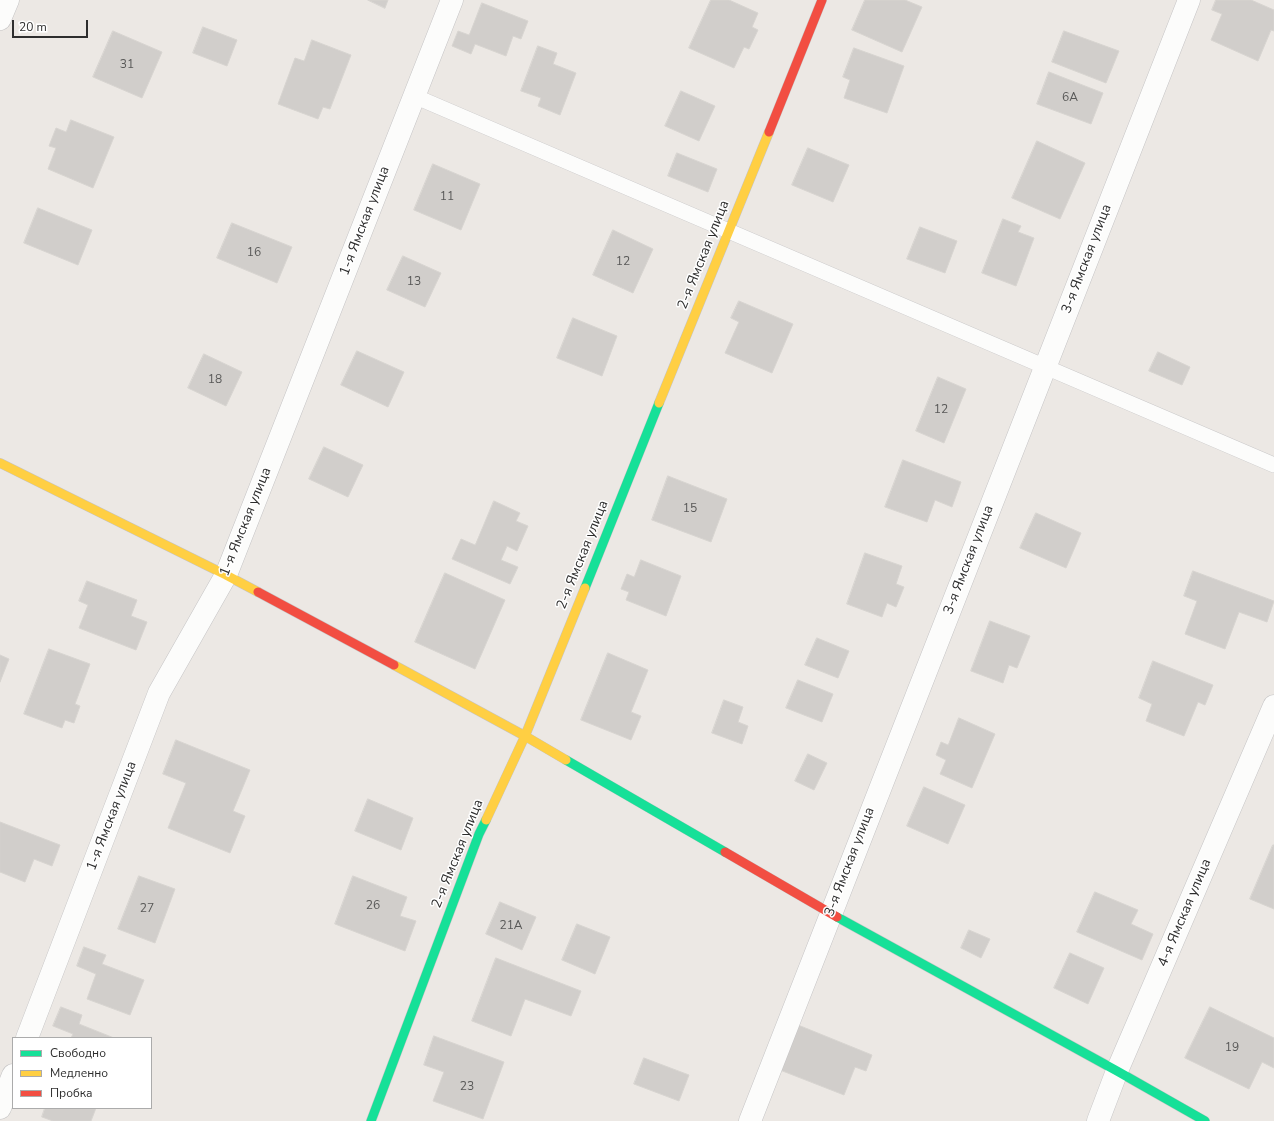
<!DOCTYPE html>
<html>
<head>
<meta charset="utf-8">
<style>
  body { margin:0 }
  #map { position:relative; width:1274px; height:1121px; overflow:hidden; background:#ece8e4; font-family:"Nunito Sans",sans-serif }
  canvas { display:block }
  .legend { position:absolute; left:12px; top:1037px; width:140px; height:72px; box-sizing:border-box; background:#fff; border:1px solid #ababab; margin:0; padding:5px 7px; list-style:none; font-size:12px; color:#2e2e2e }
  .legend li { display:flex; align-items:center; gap:8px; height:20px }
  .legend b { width:20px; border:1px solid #ababab }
  .scale { position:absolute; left:12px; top:20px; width:76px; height:18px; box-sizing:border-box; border:2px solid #2e2e2e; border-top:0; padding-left:5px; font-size:12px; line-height:14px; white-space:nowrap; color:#2e2e2e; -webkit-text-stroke:3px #fff; paint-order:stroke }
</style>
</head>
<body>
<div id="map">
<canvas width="1274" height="1121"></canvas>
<ul class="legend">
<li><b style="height:5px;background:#16e098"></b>Свободно</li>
<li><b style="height:5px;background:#ffcf43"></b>Медленно</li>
<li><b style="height:5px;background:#f24e42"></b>Пробка</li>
</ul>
<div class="scale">20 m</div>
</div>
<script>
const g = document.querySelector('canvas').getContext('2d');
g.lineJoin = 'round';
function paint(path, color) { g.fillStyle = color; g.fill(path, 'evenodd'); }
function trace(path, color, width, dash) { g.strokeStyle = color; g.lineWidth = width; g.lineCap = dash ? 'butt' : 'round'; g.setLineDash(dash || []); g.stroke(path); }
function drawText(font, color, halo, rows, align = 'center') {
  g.font = font + ' "Nunito Sans",sans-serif'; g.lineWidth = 3; g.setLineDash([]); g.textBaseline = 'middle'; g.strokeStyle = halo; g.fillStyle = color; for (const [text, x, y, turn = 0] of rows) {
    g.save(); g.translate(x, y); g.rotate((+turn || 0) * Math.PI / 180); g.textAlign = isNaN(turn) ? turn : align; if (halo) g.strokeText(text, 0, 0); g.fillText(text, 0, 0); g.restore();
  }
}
const building = new Path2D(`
  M368,0H388L385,8Z
  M711,0H729L758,13L752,27L758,30L749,49L744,47L734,68L689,48Z
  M865,0H905L922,7L902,52L852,30Z
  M1216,0H1251L1274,10V31L1271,30L1258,61L1211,40L1222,14L1212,10Z
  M482,3L528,21L521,39L513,36L506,56L475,44L471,54L452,46L458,31L469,35Z
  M203,27L237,40L227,66L193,53Z
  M113,31L162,52L142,98L93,77Z
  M1064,31L1119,51L1106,83L1052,62Z
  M312,40L351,55L330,109L323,107L318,119L278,104L295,58L304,61Z
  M538,46L557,53L553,64L576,73L560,115L538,106L541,98L521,91Z
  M854,48L904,66L887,113L844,98L850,80L843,77Z
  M1049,72L1103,93L1091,124L1037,104Z
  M681,91L715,106L699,141L665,126Z
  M71,120L114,137L93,188L48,169L56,148L49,146L56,128L66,132Z
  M1037,141L1085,163L1060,219L1012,198Z
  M808,148L849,165L833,202L792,185Z
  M677,153L717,169L708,192L668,176Z
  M433,164L480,184L461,230L414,210Z
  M38,208L92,230L78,265L24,243Z
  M1003,219L1021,226L1018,232L1034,238L1016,286L982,273Z
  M232,223L292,247L277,283L217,258Z
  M920,227L957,241L945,273L907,259Z
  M613,230L653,249L633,293L593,275Z
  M403,256L441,273L425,307L387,290Z
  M739,301L793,324L772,373L725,353L739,322L731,318Z
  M573,318L617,336L602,376L557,358Z
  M357,351L404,372L388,407L341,385Z
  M1158,352L1190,367L1182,385L1149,371Z
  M204,354L242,372L226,406L188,388Z
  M938,377L966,389L944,443L916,431Z
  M324,447L363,465L348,497L309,479Z
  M903,460L961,482L952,507L935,500L927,522L885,507Z
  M668,476L727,499L711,542L652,520Z
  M494,501L520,513L516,521L528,526L517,551L507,546L501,560L518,567L510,584L452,559L461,539L475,545Z
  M1036,513L1081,533L1066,568L1020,548Z
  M865,553L902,566L896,584L904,587L896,607L887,603L882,617L847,604Z
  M641,560L681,576L666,616L626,600L629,592L621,589L627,574L634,577Z
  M1193,571L1274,601L1267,622L1239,612L1225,649L1185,634L1197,601L1184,596Z
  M445,573L505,600L475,669L415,642Z
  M87,581L137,600L131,616L147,622L136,650L79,628L88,605L79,601Z
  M990,621L1030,636L1017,668L1009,665L1003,683L971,671Z
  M817,638L849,651L838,678L805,665Z
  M49,649L90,664L75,704L80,706L74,723L65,720L62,728L24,714Z
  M608,653L648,670L631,712L641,716L631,740L581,720Z
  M0,655L9,659L0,682Z
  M1153,661L1213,685L1205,705L1198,702L1184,736L1146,721L1152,704L1139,698Z
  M798,680L833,694L822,722L786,708Z
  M724,700L743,707L738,722L748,726L742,744L712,733Z
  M959,718L995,734L972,788L940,774L946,760L936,755L941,742L948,745Z
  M176,740L250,770L233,811L245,816L230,853L168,828L186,783L163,774Z
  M808,754L827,763L814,790L795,781Z
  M924,787L965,805L948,844L907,826Z
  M368,799L413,818L401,850L355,831Z
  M0,822L60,845L52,866L34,859L25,882L0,872Z
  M1273,845H1274V909L1250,899Z
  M139,876L175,889L155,943L118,929Z
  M353,876L407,897L400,916L416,921L405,951L335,924Z
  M1095,892L1138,910L1131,924L1153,934L1142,960L1077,932Z
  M500,902L536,917L522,950L486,934Z
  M577,924L610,937L595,974L562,960Z
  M969,930L990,939L981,958L961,948Z
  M84,947L106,955L102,964L144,980L130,1015L87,999L96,974L77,966Z
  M1070,953L1104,968L1088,1004L1054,988Z
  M496,958L581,991L571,1016L525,999L511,1036L472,1021Z
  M61,1007L82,1015L79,1024L114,1038H71L73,1034L53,1026Z
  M1210,1007L1274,1038V1068L1262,1062L1249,1089L1185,1058Z
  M798,1025L872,1055L866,1071L855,1067L844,1095L780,1070Z
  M434,1036L504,1062L483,1119L433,1101L444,1072L424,1065Z
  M644,1058L689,1075L679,1101L634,1084Z
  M45,1108H96L91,1121H53L42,1117Z`);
paint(building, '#d1cecb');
trace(building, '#d7d4d0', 1);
const lane = new Path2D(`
  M414,96L1274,465`);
const street = new Path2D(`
  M0,19L8,0
  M27,1038L159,693L226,575L452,0
  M0,1108L13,1075
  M750,1121L1189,0
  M1098,1121L1117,1071L1274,706`);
const fast = new Path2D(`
  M585,588L659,403
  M566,760L725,852
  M837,917L1117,1071L1205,1121
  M371,1121L479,834L486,820`);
const slow = new Path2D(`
  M659,403L769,132
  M0,463L226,575L258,592
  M394,665L525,736L566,760
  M486,820L525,736L585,588`);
const jam = new Path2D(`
  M769,132L822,0
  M258,592L394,665
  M725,852L837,917`);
trace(lane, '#c5c4c5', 16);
trace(street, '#c5c4c5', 23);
trace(fast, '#c5c4c5', 10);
trace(slow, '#c5c4c5', 10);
trace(jam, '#c5c4c5', 10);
trace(lane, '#fcfcfb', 15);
trace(street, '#fcfcfb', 22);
trace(fast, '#16e098', 9);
trace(slow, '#ffcf43', 9);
trace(jam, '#f24e42', 9);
drawText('12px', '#585857', null, [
  ["31",127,65],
  ["6А",1070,98],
  ["11",447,197],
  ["16",254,253],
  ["12",623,262],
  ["13",414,282],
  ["18",215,380],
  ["12",941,410],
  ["15",690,509],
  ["26",373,906],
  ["27",147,909],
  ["21А",511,926],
  ["19",1232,1048],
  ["23",467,1087]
]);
drawText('14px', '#2e2e2e', '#fff', [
  ["1-я Ямская улица",365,221,-69],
  ["2-я Ямская улица",704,255,-68],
  ["3-я Ямская улица",1087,259,-69],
  ["1-я Ямская улица",246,522,-68],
  ["2-я Ямская улица",583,555,-68],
  ["3-я Ямская улица",969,560,-69],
  ["1-я Ямская улица",112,816,-69],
  ["2-я Ямская улица",458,854,-68],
  ["3-я Ямская улица",850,862,-69],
  ["4-я Ямская улица",1185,913,-67]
]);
</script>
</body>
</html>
